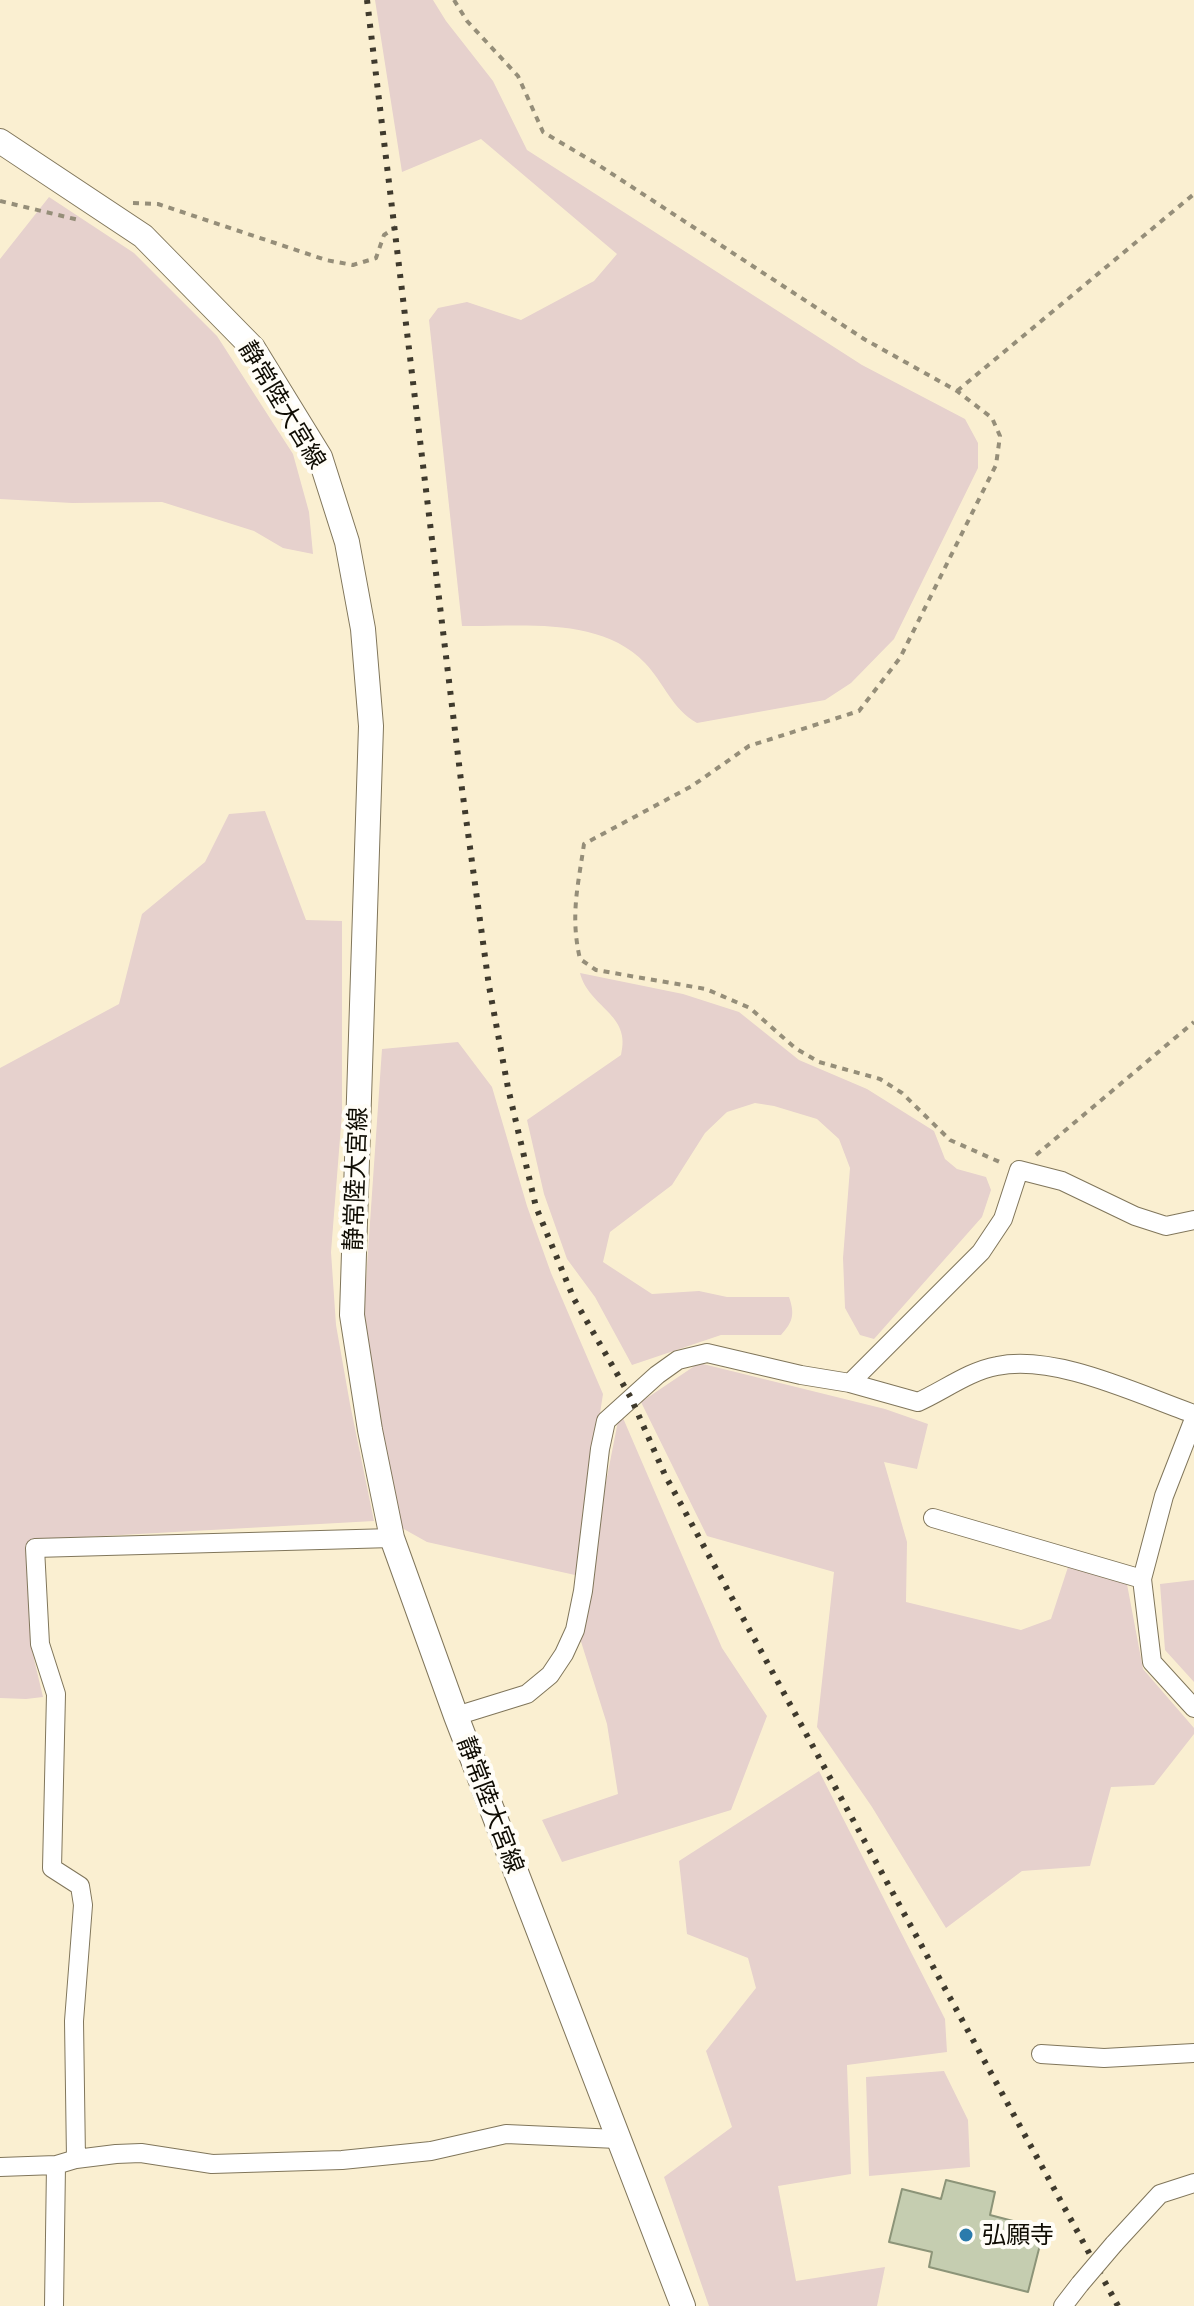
<!DOCTYPE html>
<html>
<head>
<meta charset="utf-8">
<style>
  body { margin:0 }
  canvas { display:block; background:#faefd1 }
</style>
</head>
<body>
<canvas width="1194" height="2306"></canvas>
<script>
const g = document.querySelector('canvas').getContext('2d');
g.lineJoin = 'round';
function paint(path, color) { g.fillStyle = color; g.fill(path, 'evenodd'); }
function trace(path, color, width, dash) { g.strokeStyle = color; g.lineWidth = width; g.lineCap = dash ? 'butt' : 'round'; g.setLineDash(dash || []); g.stroke(path); }
function drawText(font, color, halo, rows, align = 'center') {
  g.font = font + ' "Asap Condensed","Noto Sans JP",sans-serif'; g.lineWidth = 8; g.setLineDash([]); g.textBaseline = 'middle'; g.strokeStyle = halo; g.fillStyle = color; for (const [text, x, y, turn = 0] of rows) {
    g.save(); g.translate(x, y); g.rotate((+turn || 0) * Math.PI / 180); g.textAlign = isNaN(turn) ? turn : align; if (halo) g.strokeText(text, 0, 0); g.fillText(text, 0, 0); g.restore();
  }
}
paint(new Path2D(`
  M375,0H433L446,21L493,81L527,150L862,365L965,419L978,443V468L894,639L851,683L825,700L697,723C672,709 664,683 645,663C600,616 521,627 462,626L429,320L438,308L467,302L521,320L594,281L617,254L481,139L402,172Z
  M49,197L134,253L217,336L293,454L309,512L313,554L283,548L254,531L162,502L72,503L0,499V259Z
  M265,811L306,920L342,921V1113L331,1252L336,1325L350,1404L374,1521L30,1540V1642L43,1697L26,1699L0,1698V1068L119,1004L142,914L205,862L229,814Z
  M580,973L683,994L739,1012L799,1060L867,1089L934,1131L945,1159L957,1169L986,1177L991,1190L982,1217L874,1339L860,1335L845,1308L843,1258L850,1168L839,1139L817,1119L774,1106L755,1103L727,1112L705,1133L672,1185L610,1232L603,1262L652,1294L699,1291L727,1297H789C795,1314 793,1322 781,1335H721L632,1365L595,1297L567,1259L544,1194L527,1120L621,1055C632,1014 589,1008 580,973Z
  M458,1042L492,1087L527,1206L551,1273L603,1394L575,1575L427,1542L402,1528L377,1403L364,1309L382,1049Z
  M699,1363L885,1409L928,1424L917,1469L884,1462L907,1542L906,1602L1021,1630L1051,1619L1068,1567L1127,1584L1143,1669L1194,1728V1734L1154,1785L1111,1787L1090,1866L1022,1871L946,1928L872,1807L817,1727L834,1572L707,1536L641,1402Z
  M620,1411L722,1648L767,1716L731,1810L562,1862L542,1820L618,1794L607,1724L577,1629Z
  M1194,1580V1682L1165,1650L1160,1584Z
  M819,1771L945,2019L947,2052L847,2065L851,2174L778,2186L796,2281L885,2267L877,2306H709L664,2177L732,2127L706,2051L756,1988L748,1958L687,1934L679,1861Z
  M944,2071L968,2120L970,2167L869,2176L866,2077Z`), '#e6d1cd');
const building = new Path2D(`
  M946,2180L995,2192L990,2215L1044,2229L1028,2292L929,2267L932,2252L889,2242L902,2189L941,2199Z`);
paint(building, '#c5cdb0');
trace(building, '#8c9478', 2);
const minor = new Path2D(`
  M850,1383L918,1402C943,1391 969,1371 997,1366C1056,1354 1137,1394 1194,1414
  M1194,1419L1164,1496L1142,1579L1152,1662L1194,1708
  M933,1518L1142,1579
  M456,1716L527,1694L550,1675L564,1654L575,1630L583,1591L600,1449L606,1421L657,1375L678,1360L707,1353L801,1375L850,1383L981,1252L1003,1219L1019,1170L1062,1181L1135,1216L1166,1226L1194,1220
  M1041,2054L1104,2058L1194,2053
  M76,2159L74,2021L83,1905L80,1886L52,1868L56,1694L40,1644L35,1548L392,1538
  M0,2167L56,2165L76,2159L116,2154L141,2153L212,2164L342,2160L431,2151L506,2134L617,2139
  M1114,2244L1160,2194L1194,2183
  M54,2306L56,2165
  M1063,2306L1080,2284`);
const secondary = new Path2D(`
  M0,141L143,236L253,348L320,457L347,542L363,629L371,726L352,1315L370,1430L392,1538L456,1716L683,2306`);
trace(minor, '#80765b', 20);
trace(secondary, '#80765b', 26);
trace(new Path2D(`
  M454,0L467,21L518,76L543,132L597,164L864,339L957,391L992,418L1000,436L996,465L900,658L859,711L749,746L692,786L584,844C578,886 570,916 580,959L596,970L706,989L750,1008L795,1048L819,1062L880,1079L902,1093L950,1140L1002,1163
  M0,201L79,220
  M133,203L158,204L326,260L353,265L376,258L384,235L396,227
  M957,391L1194,194
  M1036,1155L1194,1022`), '#958e79', 4, [6, 6]);
trace(minor, '#fff', 18);
trace(secondary, '#fff', 24);
trace(new Path2D(`
  M367,0L462,789L489,986L508,1088L536,1207L574,1299L631,1398L665,1475L1118,2306`), '#3f3a2d', 6, [4, 8]);
const minorBridge = new Path2D(`
  M1080,2284L1114,2244`);
trace(minorBridge, '#80765b', 20, []);
trace(minorBridge, '#fff', 18);
for (const [x, y, r, color] of [
  [966,2235,8,"#2b7bac"]
]) { const dot = new Path2D(); dot.arc(x, y, r, 0, 2 * Math.PI); g.fillStyle = color; g.fill(dot); trace(dot, '#fffdf7', 3); }
drawText('24px', '#0f0c03', '#fffdf7', [
  ["静常陸大宮線",282,405,59],
  ["静常陸大宮線",356,1179,-88],
  ["静常陸大宮線",490,1805,69]
]);
drawText('24px', '#0f0c03', '#fffdf7', [
  ["弘願寺",982,2235]
], 'left');
</script>
</body>
</html>
